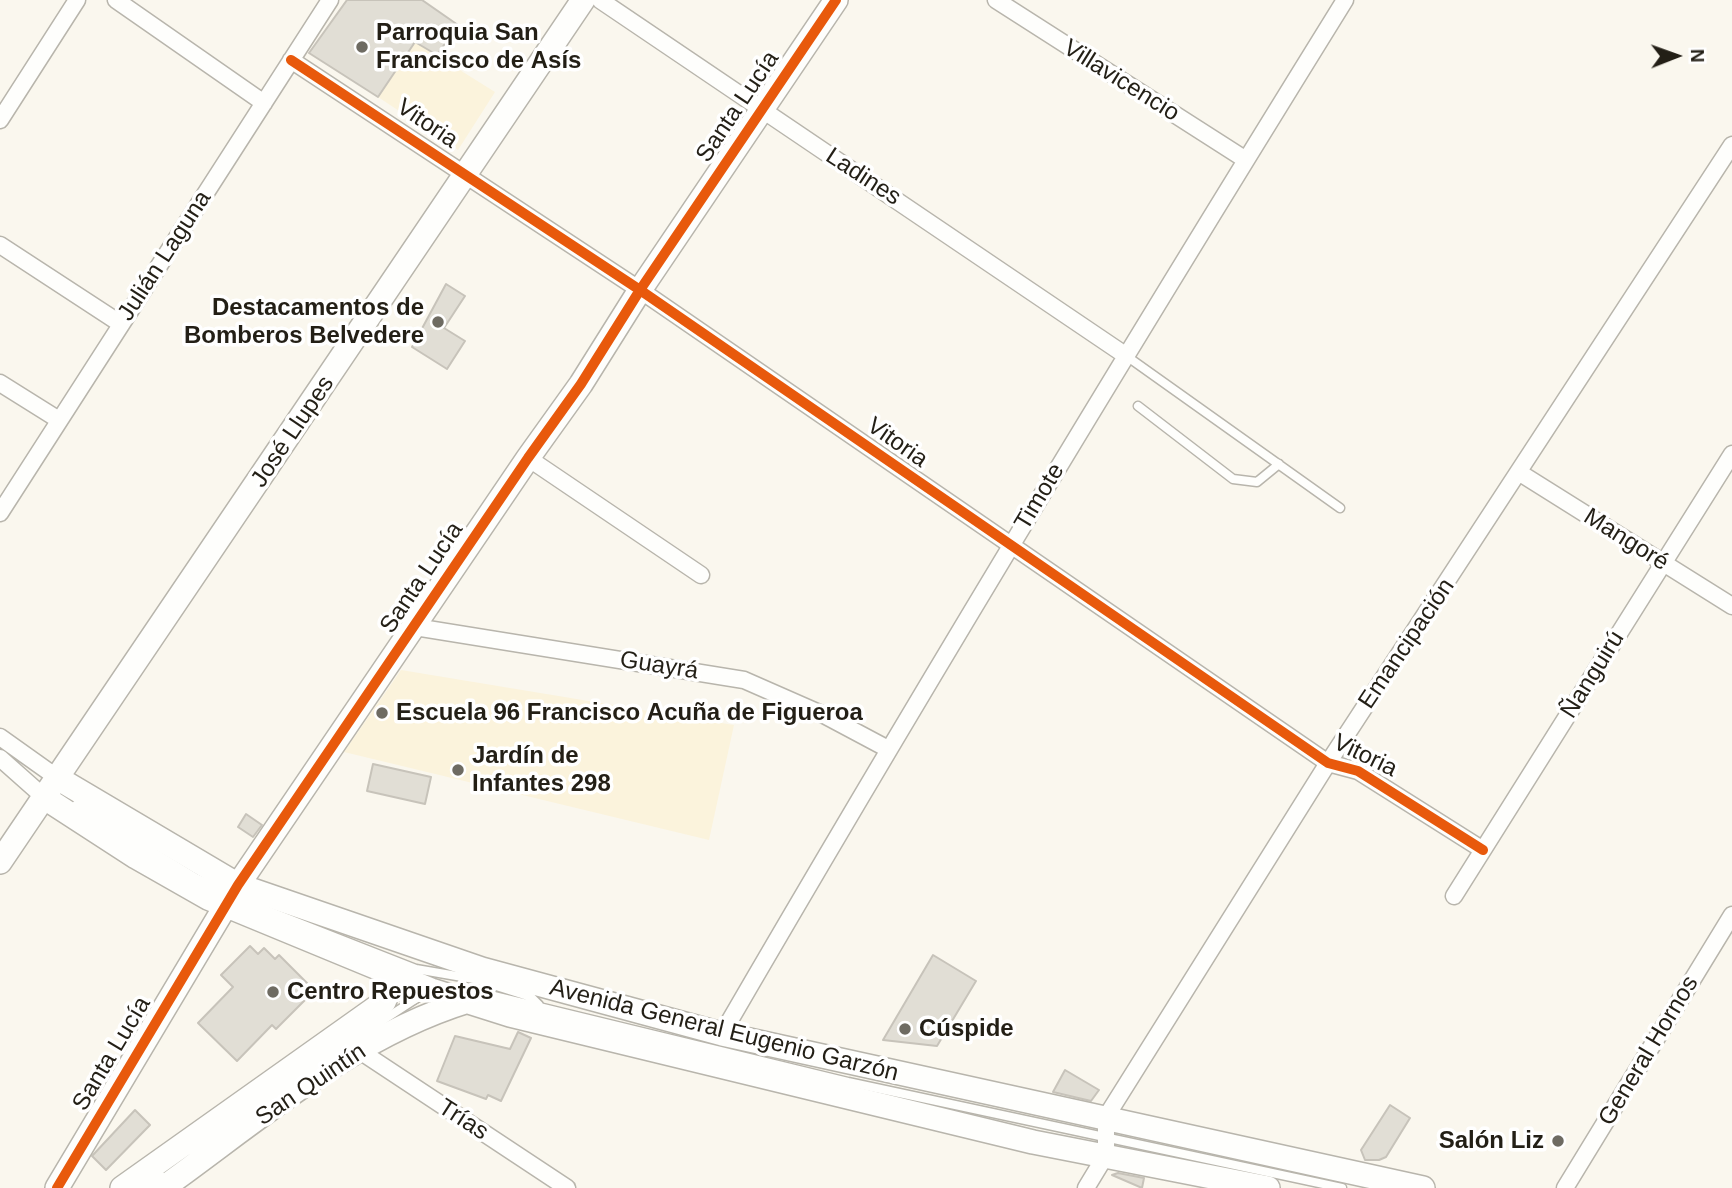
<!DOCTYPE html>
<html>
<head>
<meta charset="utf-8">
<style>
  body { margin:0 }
  #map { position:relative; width:1732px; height:1188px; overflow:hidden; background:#faf7ee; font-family:Helvetica,sans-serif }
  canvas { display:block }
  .north { position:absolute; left:1641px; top:21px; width:70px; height:70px; -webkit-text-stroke:5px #fff; paint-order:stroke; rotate:89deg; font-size:19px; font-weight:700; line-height:28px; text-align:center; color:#231f16 }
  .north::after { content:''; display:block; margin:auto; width:24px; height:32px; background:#231f16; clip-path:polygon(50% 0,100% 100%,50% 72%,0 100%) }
</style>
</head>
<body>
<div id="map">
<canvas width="1732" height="1188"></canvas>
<div class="north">N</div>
</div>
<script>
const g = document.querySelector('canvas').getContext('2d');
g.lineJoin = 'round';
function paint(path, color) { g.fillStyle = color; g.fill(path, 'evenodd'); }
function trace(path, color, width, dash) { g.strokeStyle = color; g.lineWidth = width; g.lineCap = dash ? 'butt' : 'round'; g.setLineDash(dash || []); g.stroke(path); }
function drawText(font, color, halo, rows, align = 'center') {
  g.font = font + ' Helvetica,sans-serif'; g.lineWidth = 7; g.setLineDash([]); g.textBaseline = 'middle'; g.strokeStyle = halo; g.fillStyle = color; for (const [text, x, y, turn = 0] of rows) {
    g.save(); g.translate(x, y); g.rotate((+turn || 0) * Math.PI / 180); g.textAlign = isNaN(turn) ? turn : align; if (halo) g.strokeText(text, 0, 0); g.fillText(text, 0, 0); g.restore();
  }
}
paint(new Path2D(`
  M415,42L495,92L458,150L378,97Z
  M401,670L734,725L709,840L344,752Z`), '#fbf3dc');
const building = new Path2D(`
  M347,0H422L458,25L437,55L415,42L378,97L309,53Z
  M446,284L465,296L444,328L465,341L447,369L412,347Z
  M373,764L431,777L425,804L367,791Z
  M246,814L262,825L253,837L238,827Z
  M250,946L258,954L264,948L275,959L279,955L307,983L309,996L276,1029L272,1025L237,1061L198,1023L233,987L221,975Z
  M933,955L976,981L937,1046L883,1040Z
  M518,1032L531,1038L501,1101L488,1095L486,1099L437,1081L455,1036L510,1049Z
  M1065,1070L1099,1090L1091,1101L1053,1092Z
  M1390,1105L1410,1118L1386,1157L1379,1160H1365L1361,1150Z
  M135,1110L150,1125L106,1170L92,1156Z
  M1118,1173L1144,1178L1142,1188L1112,1175Z`);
paint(building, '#e1ded5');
trace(building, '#c7c3ba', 2);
const lane = new Path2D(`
  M1125,355L1340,508
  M1138,406L1233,479L1257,482L1279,464
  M76,805L194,877L228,894
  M243,901L416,969L474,979L531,997L539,1005
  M465,989L848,1082L1342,1188
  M319,1062L417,998
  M145,1188L161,1176`);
const street = new Path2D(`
  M116,0L264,103
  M600,0L1125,355
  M996,0L1246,160
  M291,60L640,290L1328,763L1358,771L1483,850
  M0,120L77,0
  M0,245L121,324
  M0,383L59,420
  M528,458L701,575
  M1520,473L1732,606
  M0,513L330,0
  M415,627L744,680L826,716L888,749
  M0,737L59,779
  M0,758L45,798
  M1454,896L1732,454
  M401,982L419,989L418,993L412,996L396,990Z
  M722,1034C924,686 1133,342 1345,0
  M360,1051L567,1188
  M1086,1188L1106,1155V1117L1328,763L1732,145
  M1565,1188L1732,915`);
const secondary = new Path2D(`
  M59,779L238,885L482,969L722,1034L1423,1188
  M45,798L136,857L208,898L431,990L510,1015L1033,1142L1268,1188
  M0,862L583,0
  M57,1188L238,885L528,458L581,384L640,290L836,0
  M122,1188L384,1002L389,990L383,969
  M163,1188C259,1119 354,1036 468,1001`);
trace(lane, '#b8b5ac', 11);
trace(street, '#b8b5ac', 19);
trace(secondary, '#b8b5ac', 26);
trace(lane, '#fefefc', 8);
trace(street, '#fefefc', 16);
trace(secondary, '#fefefc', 23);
trace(new Path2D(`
  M291,60L640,290L1328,763L1358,771L1483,850
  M57,1188L238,885L528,458L581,384L640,290L836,0`), '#e8590c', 10);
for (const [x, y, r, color] of [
  [362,47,7,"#6e6b62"],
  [438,322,7,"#6e6b62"],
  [382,713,7,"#6e6b62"],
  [458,770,7,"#6e6b62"],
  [273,992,7,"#6e6b62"],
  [905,1029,7,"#6e6b62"],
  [1558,1141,7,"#6e6b62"]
]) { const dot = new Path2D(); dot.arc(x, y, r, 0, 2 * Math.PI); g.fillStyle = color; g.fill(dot); trace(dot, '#fff', 2.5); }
drawText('bold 24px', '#231f16', '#fff', [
  ["Parroquia San",376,33],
  ["Francisco de Asís",376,61],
  ["Destacamentos de",424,308,"right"],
  ["Bomberos Belvedere",424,336,"right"],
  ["Escuela 96 Francisco Acuña de Figueroa",396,713],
  ["Jardín de",472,756],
  ["Infantes 298",472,784],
  ["Centro Repuestos",287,992],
  ["Cúspide",919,1029],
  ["Salón Liz",1544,1141,"right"]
], 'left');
drawText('24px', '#231f16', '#fff', [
  ["Villavicencio",1121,81,32],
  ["Santa Lucía",738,107,-56],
  ["Vitoria",427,124,34],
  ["Ladines",863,177,33],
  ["Julián Laguna",165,256,-57],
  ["José Llupes",293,432,-56],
  ["Vitoria",897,443,35],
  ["Timote",1040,497,-59],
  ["Mangoré",1626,540,32],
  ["Santa Lucía",422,578,-56],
  ["Emancipación",1407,644,-56],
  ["Guayrá",659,666,9],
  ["Ñanguirú",1593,675,-58],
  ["Vitoria",1365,756,26],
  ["Avenida General Eugenio Garzón",724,1031,14],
  ["General Hornos",1649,1051,-59],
  ["Santa Lucía",112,1054,-59],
  ["San Quintín",311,1085,-34],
  ["Trías",463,1120,33]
]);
</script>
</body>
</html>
